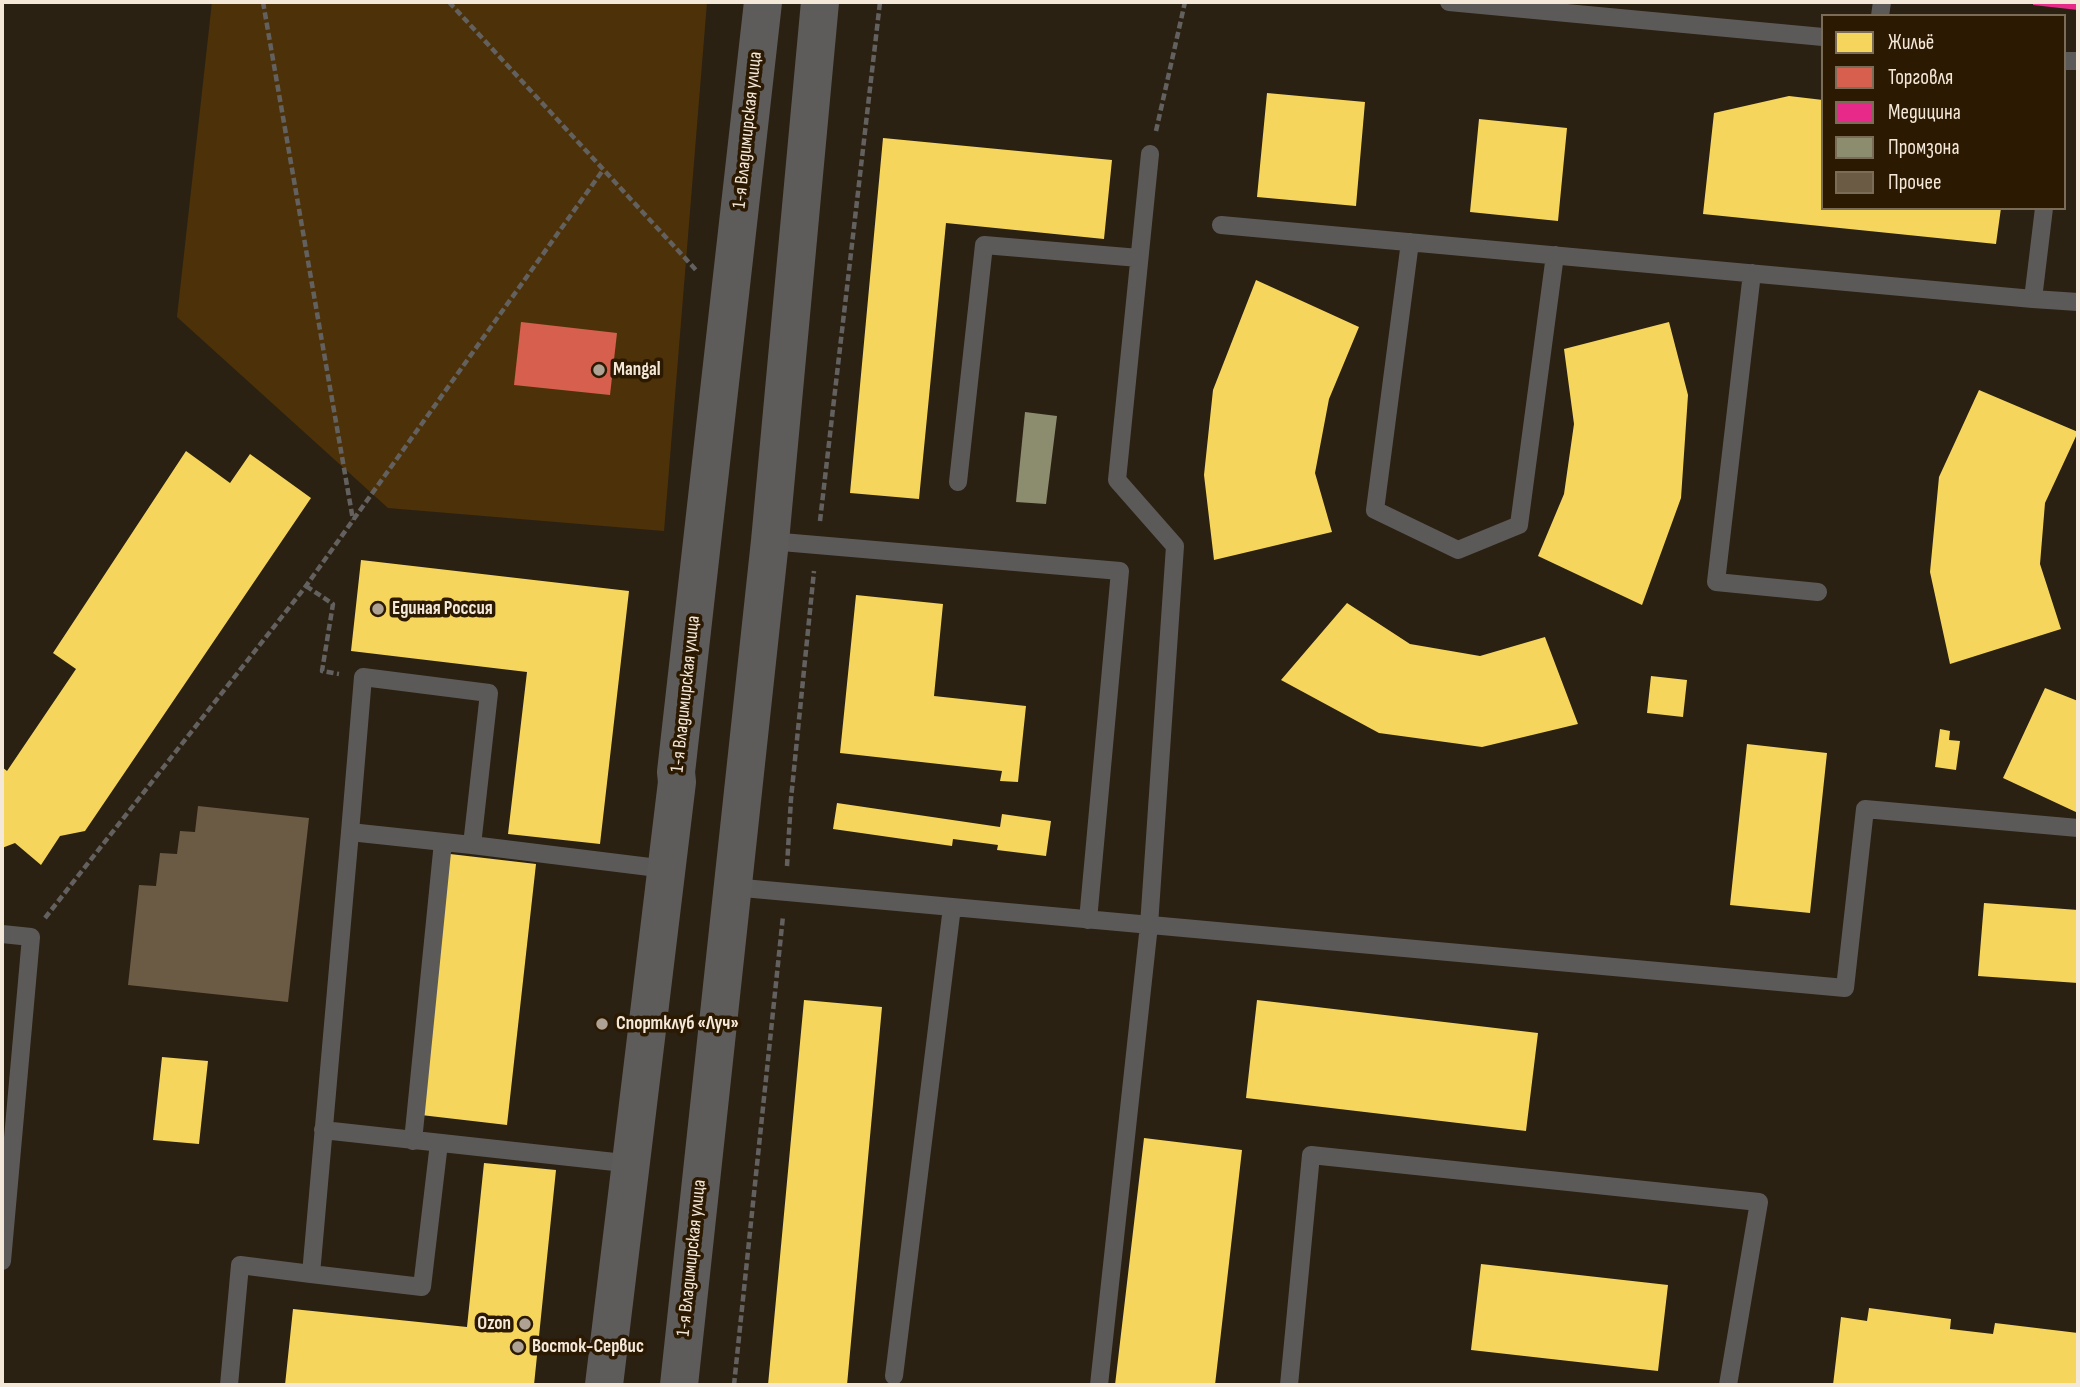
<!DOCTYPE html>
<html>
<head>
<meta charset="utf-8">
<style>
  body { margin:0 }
  #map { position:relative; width:2080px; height:1387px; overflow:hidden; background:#2b2113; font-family:"Sofia Sans Condensed",sans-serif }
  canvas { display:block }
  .frame { position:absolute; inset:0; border:4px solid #f4e8d9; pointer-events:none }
  .legend { position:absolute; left:1821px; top:14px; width:245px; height:196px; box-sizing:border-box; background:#2b1901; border:2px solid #7b6c57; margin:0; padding:9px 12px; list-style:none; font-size:21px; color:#f4e8d9 }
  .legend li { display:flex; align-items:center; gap:14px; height:35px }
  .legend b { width:35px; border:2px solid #7b6c57 }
</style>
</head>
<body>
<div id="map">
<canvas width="2080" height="1387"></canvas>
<div class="frame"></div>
<ul class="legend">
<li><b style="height:19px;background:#f6d55c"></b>Жильё</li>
<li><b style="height:19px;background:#d6604d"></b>Торговля</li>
<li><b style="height:19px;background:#e7298a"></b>Медицина</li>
<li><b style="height:19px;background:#8c8c6e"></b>Промзона</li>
<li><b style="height:19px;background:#6b5b44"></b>Прочее</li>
</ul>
</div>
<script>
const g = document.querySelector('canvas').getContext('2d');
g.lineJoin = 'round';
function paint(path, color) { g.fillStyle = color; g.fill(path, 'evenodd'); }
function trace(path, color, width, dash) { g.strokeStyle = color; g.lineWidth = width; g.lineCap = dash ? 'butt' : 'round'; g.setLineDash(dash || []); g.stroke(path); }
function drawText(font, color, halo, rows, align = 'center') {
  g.font = font + ' "Sofia Sans Condensed",sans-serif'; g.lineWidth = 7; g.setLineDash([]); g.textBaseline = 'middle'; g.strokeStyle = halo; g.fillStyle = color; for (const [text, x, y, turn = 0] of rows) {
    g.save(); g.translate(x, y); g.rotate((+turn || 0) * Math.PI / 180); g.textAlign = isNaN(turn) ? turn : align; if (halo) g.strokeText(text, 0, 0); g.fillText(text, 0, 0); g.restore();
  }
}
paint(new Path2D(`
  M212,2H707L664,531L388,508L177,317Z`), '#4d3209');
paint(new Path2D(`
  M1267,93L1365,102L1356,206L1257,197Z
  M1789,96L1823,100V208H2001L1996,244L1703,214L1714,113Z
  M1479,119L1567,128L1558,221L1470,212Z
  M883,138L1112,160L1104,239L946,223L919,499L850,493Z
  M1256,280L1359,327L1329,399L1315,473L1332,532L1214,560L1204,475L1213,390Z
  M1669,322L1688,395L1681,498L1642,605L1538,556L1564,494L1574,424L1564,349Z
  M1979,390L2078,432L2045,503L2040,564L2061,629L1950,664L1930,572L1939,477Z
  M186,451L230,483L250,454L311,498L85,831L60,836L41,865L15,843L2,848V767L7,771L76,669L53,653Z
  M361,560L629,591L600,844L508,834L527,672L351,651Z
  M856,595L943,604L934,696L1026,706L1018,782L1000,781L1002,771L840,753Z
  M1347,603L1410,644L1480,656L1545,637L1578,724L1482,747L1379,733L1281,680Z
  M1651,676L1687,680L1683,717L1647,713Z
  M2045,688L2078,701V813L2003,778Z
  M1940,729L1950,731L1949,740L1960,741L1956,770L1935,767Z
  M1747,744L1827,753L1810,913L1730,905Z
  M837,803L1000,827L1002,814L1051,821L1046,856L997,850L998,845L953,839L952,846L833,829Z
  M450,854L536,864L507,1125L421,1115Z
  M1984,903L2078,910V983L1978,976Z
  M804,1000L882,1007L847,1385H768Z
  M1257,1000L1538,1033L1526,1131L1246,1098Z
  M162,1057L208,1061L199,1144L153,1140Z
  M1144,1138L1242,1150L1215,1385H1115Z
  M484,1163L556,1170L534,1385H285L293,1309L467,1327Z
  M1481,1264L1668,1285L1658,1371L1471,1350Z
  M1869,1308L1951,1319L1950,1329L1993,1334L1995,1323L2078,1333V1385H1833L1841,1317L1867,1321Z`), '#f6d55c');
paint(new Path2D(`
  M521,322L617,333L610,395L514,385Z`), '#d6604d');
paint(new Path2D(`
  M2033,2H2078V10L2033,5Z`), '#e7298a');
paint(new Path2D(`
  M1025,412L1057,416L1046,504L1016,502Z`), '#8c8c6e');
paint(new Path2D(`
  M198,806L309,818L288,1002L128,985L139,885L156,886L160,853L177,854L180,831L195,832Z`), '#6b5b44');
trace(new Path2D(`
  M263,2L353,520
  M449,2L696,270
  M1156,131L1185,2
  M820,521L880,2
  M306,586L333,604L322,671L339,674
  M787,866L791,799L814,571
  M45,918L306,586L603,170
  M734,1385L783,916`), '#63615f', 4.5, [7, 3.5]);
trace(new Path2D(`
  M1449,2L1823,37
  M1880,16L1882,2
  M2064,61H2078
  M2044,208L2033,299L2078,302
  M1221,225L2033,299
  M1410,242L1375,510L1458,550L1519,525L1555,255
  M1752,273L1716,582L1818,592
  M958,482L984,245L1139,258
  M770,541L1120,571L1088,920
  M472,845L350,832L363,677L489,693L472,845L666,869
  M732,887L1845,988L1865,809L2078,828
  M2,934L31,937L2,1261
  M323,1130L633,1164
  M413,1141L443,842
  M311,1274L422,1287L439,1143
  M894,1376L952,907
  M229,1385L240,1265L311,1274L350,832
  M1099,1385L1149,925L1175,546L1117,480L1150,154
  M1289,1385L1311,1155L1759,1202L1728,1385`), '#5c5a59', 18);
trace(new Path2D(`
  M604,1385C630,1184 651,983 677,782L676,772L763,2
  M679,1385L770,541L820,2`), '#5e5c5a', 38);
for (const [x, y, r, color] of [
  [599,370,7,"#aea294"],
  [378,609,7,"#aea294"],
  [602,1024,7,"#aea294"],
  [525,1324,7,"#aea294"],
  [518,1347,7,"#aea294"]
]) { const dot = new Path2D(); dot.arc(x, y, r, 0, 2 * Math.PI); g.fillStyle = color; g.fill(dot); trace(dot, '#2b1901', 2.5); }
drawText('19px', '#f4e8d9', '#2b1901', [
  ["1-я Владимирская улица",748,130,-84],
  ["1-я Владимирская улица",686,694,-84],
  ["1-я Владимирская улица",692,1258,-84]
]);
drawText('bold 19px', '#f4e8d9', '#2b1901', [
  ["Mangal",613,370],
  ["Единая Россия",392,609],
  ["Спортклуб «Луч»",616,1024],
  ["Ozon",511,1324,"right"],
  ["Восток-Сервис",532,1347]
], 'left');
</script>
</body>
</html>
